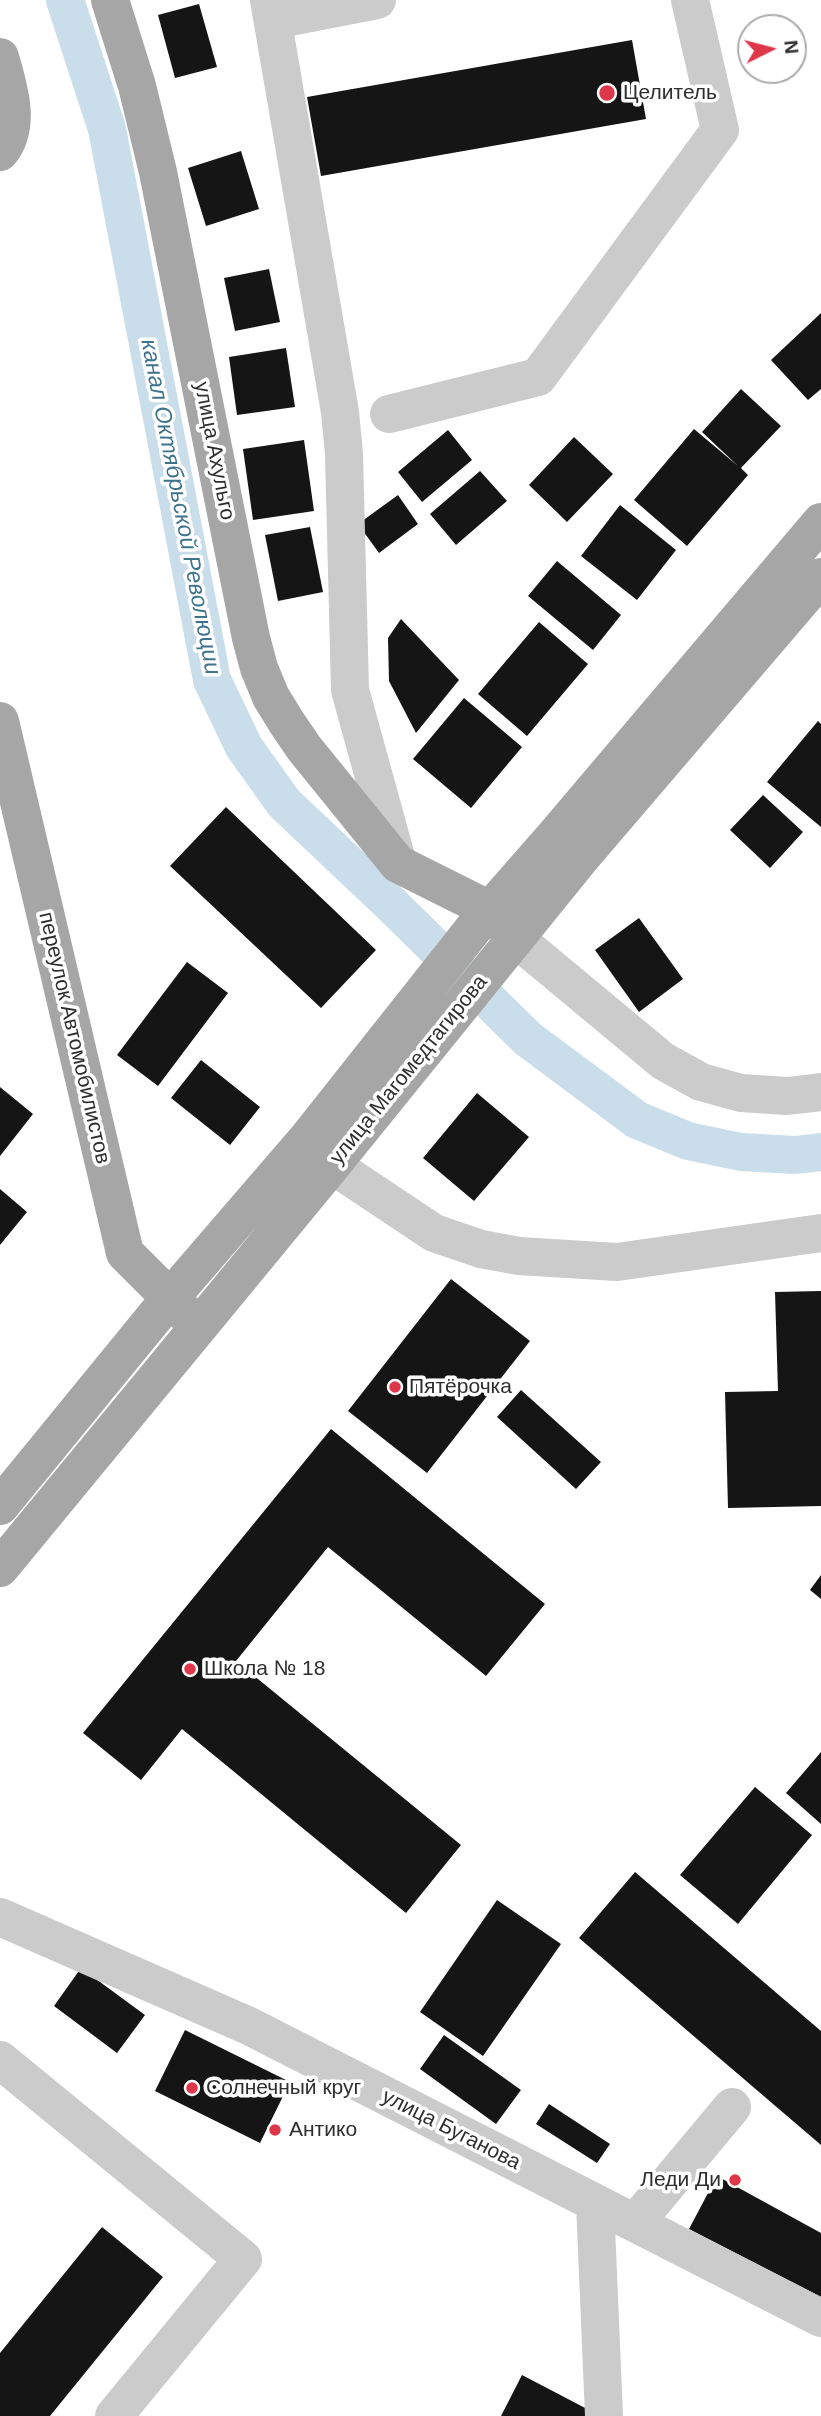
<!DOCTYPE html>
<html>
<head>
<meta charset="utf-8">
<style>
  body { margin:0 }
  #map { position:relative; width:821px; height:2416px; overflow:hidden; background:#fff; font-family:Arial,sans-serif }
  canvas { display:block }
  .north { position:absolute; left:737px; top:14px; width:70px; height:70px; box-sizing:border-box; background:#fff; border:2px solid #ababab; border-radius:50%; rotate:84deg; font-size:19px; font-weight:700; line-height:28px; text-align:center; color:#2e2e2e }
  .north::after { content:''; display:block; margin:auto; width:24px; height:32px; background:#de374a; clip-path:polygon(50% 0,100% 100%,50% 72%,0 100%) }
</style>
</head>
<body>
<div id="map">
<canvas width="821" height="2416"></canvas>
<div class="north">N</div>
</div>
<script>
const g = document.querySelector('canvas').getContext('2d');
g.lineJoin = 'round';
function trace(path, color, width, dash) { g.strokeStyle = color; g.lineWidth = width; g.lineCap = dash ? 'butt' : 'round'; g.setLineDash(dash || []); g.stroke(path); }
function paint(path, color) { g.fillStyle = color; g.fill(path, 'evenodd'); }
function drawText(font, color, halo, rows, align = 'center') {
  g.font = font + ' Arial,sans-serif'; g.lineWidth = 7; g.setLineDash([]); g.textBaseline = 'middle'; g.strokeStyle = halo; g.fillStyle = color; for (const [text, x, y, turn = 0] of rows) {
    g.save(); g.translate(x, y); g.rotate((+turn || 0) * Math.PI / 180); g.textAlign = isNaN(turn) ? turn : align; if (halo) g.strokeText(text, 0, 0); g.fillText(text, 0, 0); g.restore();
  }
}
trace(new Path2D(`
  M65,0L107,129L212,680L244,747L284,803L393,906L528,1039L637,1120L688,1141L741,1152L795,1155L821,1152`), '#c9deea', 38);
paint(new Path2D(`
  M199,4L217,67L175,78L158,15Z
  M632,40L646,119L321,176L307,97Z
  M241,151L259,209L206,226L188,168Z
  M269,269L280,322L235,331L224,278Z
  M821,313V389L808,400L771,360Z
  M286,348L295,407L237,415L229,357Z
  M741,389L781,426L741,468L748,475L687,546L634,500L694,429L738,466L702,432Z
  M448,430L472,460L422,502L398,472Z
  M574,437L613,474L567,522L529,485Z
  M304,440L314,511L253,520L243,449Z
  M480,471L507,501L456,545L430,514Z
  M398,495L418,524L379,553L358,524Z
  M620,505L676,550L637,600L581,556Z
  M310,527L323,592L278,601L265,535Z
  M557,561L621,615L593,650L528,596Z
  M401,619L459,680L416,733L389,681L388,638Z
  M539,622L588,664L527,736L478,694Z
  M464,698L522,747L471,808L413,759Z
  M818,721L821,724V827L767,782Z
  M763,795L803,832L770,868L730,830Z
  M226,807L376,950L321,1008L170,866Z
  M639,918L683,979L639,1012L595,950Z
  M187,962L228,993L158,1086L117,1055Z
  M201,1060L260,1107L230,1145L171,1098Z
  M0,1087L33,1114L0,1156Z
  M477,1093L529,1137L474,1201L423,1158Z
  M0,1189L27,1212L0,1245Z
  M451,1279L530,1341L427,1473L348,1411Z
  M821,1291V1506L728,1508L725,1392L778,1391L775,1292Z
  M521,1390L601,1462L576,1489L497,1417Z
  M331,1429L545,1604L486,1676L328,1547L236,1661L461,1845L406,1913L182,1729L141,1780L83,1733Z
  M821,1575V1599L810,1590Z
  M821,1752V1824L786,1793Z
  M755,1787L812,1835L738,1924L680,1875Z
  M635,1872L821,2031V2145L579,1938Z
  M497,1900L561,1944L483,2056L420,2012Z
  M81,1968L145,2015L117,2053L54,2006Z
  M185,2030L290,2082L260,2143L155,2091Z
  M444,2035L521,2090L496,2124L420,2069Z
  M549,2104L610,2144L597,2163L536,2124Z
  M717,2176L821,2233V2297L689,2229Z
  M102,2227L163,2277L50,2416H0V2353Z
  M522,2375L589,2410L586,2416H501Z`), '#151515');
trace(new Path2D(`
  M269,0L340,412L344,454L350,690L398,864
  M274,20L377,0
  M389,414L538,377L720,130L690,0
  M515,938L663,1061L701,1082L741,1093L787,1096L821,1092
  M308,1141L332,1165L434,1233L481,1249L519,1256L617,1262L821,1233
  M0,1917L249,2026L821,2318
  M0,2060L243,2259L114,2416
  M595,2203L604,2416
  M635,2223L732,2107`), '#cbcbcb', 38);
trace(new Path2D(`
  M110,0L137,86L158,172L251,638L259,668L271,697L287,723L304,748L398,864L490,910L507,929
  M0,57C8,86 22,125 0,152
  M0,721L125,1253L188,1316
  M0,1506L170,1298L307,1139L474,928L553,838L821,522
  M0,1568L332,1165L579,860L821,577`), '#a6a6a6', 38);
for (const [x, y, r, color] of [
  [607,93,9,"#de374a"],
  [395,1387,7,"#de374a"],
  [190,1669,7,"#de374a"],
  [192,2088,7,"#de374a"],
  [275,2130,7,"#de374a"],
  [735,2180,7,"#de374a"]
]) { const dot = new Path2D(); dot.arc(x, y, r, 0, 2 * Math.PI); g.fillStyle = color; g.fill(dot); trace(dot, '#fff', 2.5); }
drawText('21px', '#2e2e2e', '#fff', [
  ["Целитель",623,93],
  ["Пятёрочка",409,1387],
  ["Школа № 18",204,1669],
  ["Солнечный круг",206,2088],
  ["Антико",289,2130],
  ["Леди Ди",721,2180,"right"]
], 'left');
drawText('21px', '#2e2e2e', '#fff', [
  ["улица Ахульго",214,451,79],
  ["переулок Автомобилистов",74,1038,77],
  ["улица Магомедтагирова",409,1070,-51],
  ["улица Буганова",451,2130,27]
]);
drawText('italic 23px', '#3f728d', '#fff', [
  ["канал Октябрьской Революции",180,507,79]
]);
</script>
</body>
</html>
